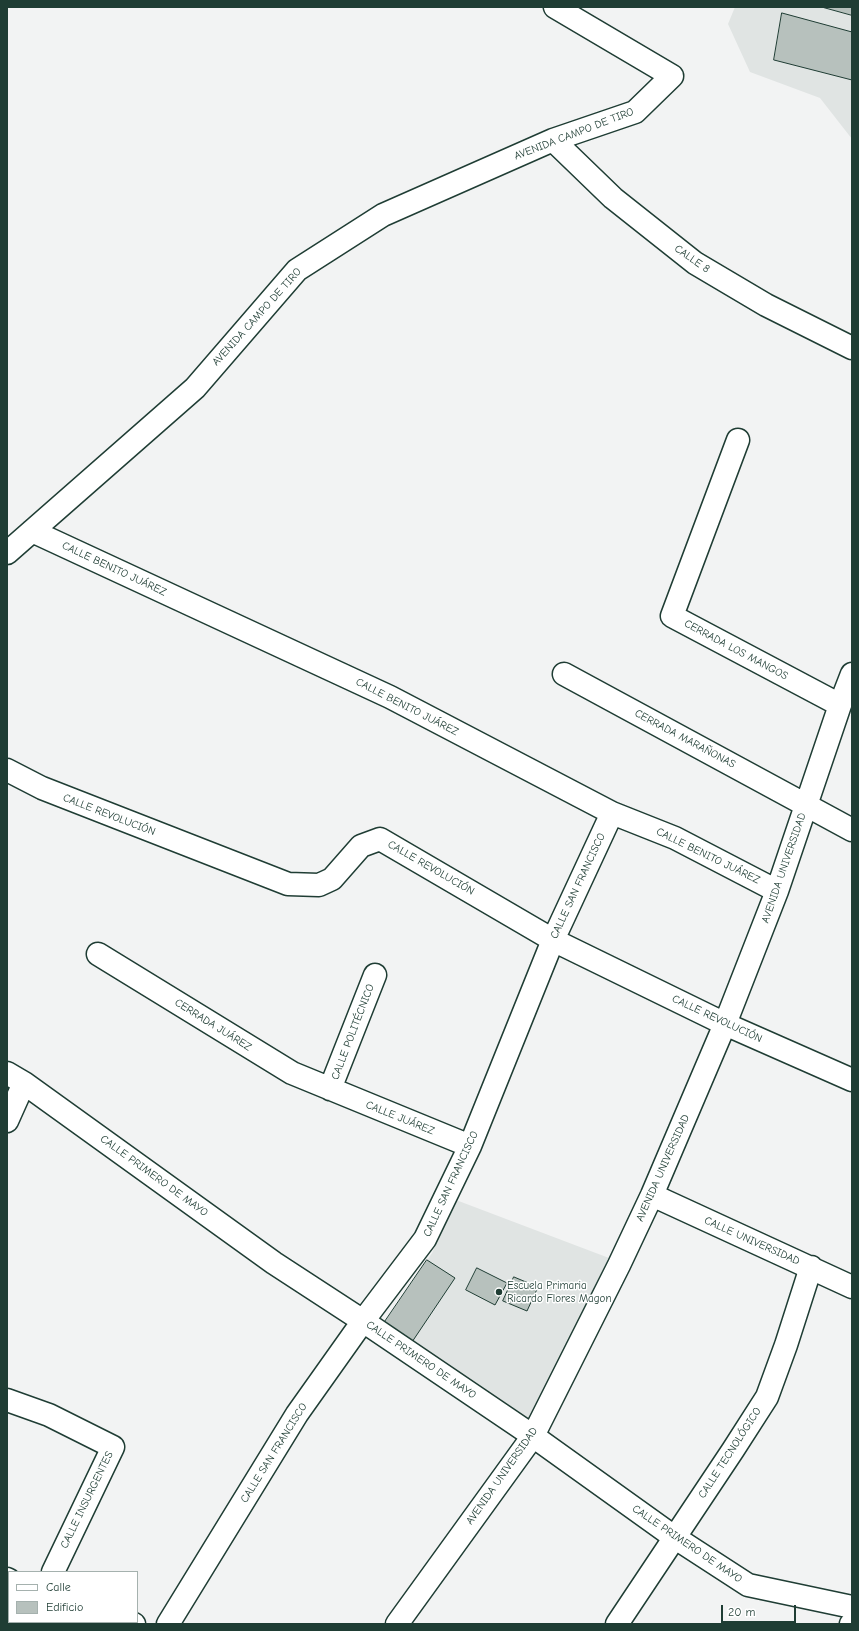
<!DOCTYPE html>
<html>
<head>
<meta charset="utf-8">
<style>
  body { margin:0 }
  #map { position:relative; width:859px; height:1631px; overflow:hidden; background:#f2f3f3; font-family:"Comic Neue",sans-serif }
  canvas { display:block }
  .frame { position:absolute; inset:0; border:8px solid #1f3d34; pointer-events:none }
  .legend { position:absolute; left:8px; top:1571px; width:130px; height:52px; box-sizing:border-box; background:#fff; border:1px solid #a5b1ae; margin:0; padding:5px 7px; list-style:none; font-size:12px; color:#1f3d34 }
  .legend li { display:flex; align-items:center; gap:8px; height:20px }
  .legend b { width:20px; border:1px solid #a5b1ae }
  .scale { position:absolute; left:721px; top:1605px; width:75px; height:18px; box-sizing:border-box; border:2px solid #1f3d34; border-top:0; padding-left:5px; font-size:12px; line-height:14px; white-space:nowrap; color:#1f3d34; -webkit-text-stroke:3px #fff; paint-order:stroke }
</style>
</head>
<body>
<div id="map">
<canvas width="859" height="1631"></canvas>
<div class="frame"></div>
<ul class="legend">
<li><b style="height:5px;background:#fff"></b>Calle</li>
<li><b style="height:11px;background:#b7c1bd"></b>Edificio</li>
</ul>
<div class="scale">20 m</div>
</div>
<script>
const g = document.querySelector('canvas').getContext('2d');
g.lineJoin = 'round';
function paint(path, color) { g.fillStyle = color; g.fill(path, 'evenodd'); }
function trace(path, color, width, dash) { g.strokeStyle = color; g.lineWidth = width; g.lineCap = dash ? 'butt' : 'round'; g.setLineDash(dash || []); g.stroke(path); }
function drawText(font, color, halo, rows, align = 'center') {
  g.font = font + ' "Comic Neue",sans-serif'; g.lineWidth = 3; g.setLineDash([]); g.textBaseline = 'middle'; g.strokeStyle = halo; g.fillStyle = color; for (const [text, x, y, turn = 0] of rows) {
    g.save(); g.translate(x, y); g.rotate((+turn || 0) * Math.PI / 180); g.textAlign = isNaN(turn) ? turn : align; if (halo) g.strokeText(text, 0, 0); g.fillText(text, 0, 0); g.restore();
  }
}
paint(new Path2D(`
  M735,7H852V139L820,98L750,72L728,24Z
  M456,1200L609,1258L529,1419L462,1376L384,1323L432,1253Z`), '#e0e4e3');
const building = new Path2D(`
  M822,7H852V15Z
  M782,13L852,32V80L774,60Z
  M427,1260L455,1278L412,1342L384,1323Z
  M477,1268L507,1283L495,1305L466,1290Z
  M514,1277L538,1287L527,1311L503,1301Z`);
paint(building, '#b7c1bd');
trace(building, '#1f3d34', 1);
const minor = new Path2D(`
  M553,140L613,198L695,263L766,305L852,348
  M738,440L672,616L840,705
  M32,531L390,697L612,813L675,838L777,891
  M7,553L195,388L297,270L383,215L553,140L635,112L672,76L555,7
  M564,674L852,830
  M7,770L42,788L288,884L319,885L332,879L361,846L380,839L553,940L725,1024L852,1080
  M98,954L292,1073L470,1146
  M7,1073L24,1083L274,1263L363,1321L533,1436L619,1265L652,1195L725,1024L777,891L840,705L852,674
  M330,1089L375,975
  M7,1121L24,1083
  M652,1195L852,1287
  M7,1400L49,1415L113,1447L53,1572
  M7,1579L9,1580
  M129,1622L134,1624
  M28,1624L29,1622
  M168,1624L297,1414L363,1321L425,1239L470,1146L553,940L612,813
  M617,1624L733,1450L767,1397L786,1345L811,1267
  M851,1624L852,1623`);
const tertiary = new Path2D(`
  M397,1624L533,1436L674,1537L748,1585L852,1607`);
trace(minor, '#1f3d34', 25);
trace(tertiary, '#1f3d34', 25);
trace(minor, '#fff', 22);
trace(tertiary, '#fff', 22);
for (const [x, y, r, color] of [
  [499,1292,4,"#1f3d34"]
]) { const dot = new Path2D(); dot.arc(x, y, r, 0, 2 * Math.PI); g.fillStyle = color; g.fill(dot); trace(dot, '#fff', 1.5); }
drawText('11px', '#1f3d34', '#fff', [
  ["AVENIDA CAMPO DE TIRO",574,134,-21],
  ["CALLE 8",692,259,35],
  ["AVENIDA CAMPO DE TIRO",257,317,-48],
  ["CALLE BENITO JUÁREZ",114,569,25],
  ["CERRADA LOS MANGOS",736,650,28],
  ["CALLE BENITO JUÁREZ",407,707,27],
  ["CERRADA MARAÑONAS",685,739,28],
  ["CALLE REVOLUCIÓN",109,815,21],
  ["CALLE BENITO JUÁREZ",708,856,26],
  ["CALLE REVOLUCIÓN",431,868,30],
  ["AVENIDA UNIVERSIDAD",784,868,-71],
  ["CALLE SAN FRANCISCO",578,886,-65],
  ["CALLE REVOLUCIÓN",717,1019,25],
  ["CERRADA JUÁREZ",213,1025,32],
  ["CALLE POLITÉCNICO",353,1032,-69],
  ["CALLE JUÁREZ",400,1118,22],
  ["AVENIDA UNIVERSIDAD",663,1168,-66],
  ["CALLE PRIMERO DE MAYO",154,1176,36],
  ["CALLE SAN FRANCISCO",451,1184,-65],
  ["CALLE UNIVERSIDAD",752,1241,24],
  ["CALLE PRIMERO DE MAYO",421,1360,34],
  ["CALLE SAN FRANCISCO",274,1453,-58],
  ["CALLE TECNOLÓGICO",730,1453,-57],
  ["AVENIDA UNIVERSIDAD",502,1476,-55],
  ["CALLE INSURGENTES",87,1500,-64],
  ["CALLE PRIMERO DE MAYO",687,1544,34]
]);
drawText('11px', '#1f3d34', '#fff', [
  ["Escuela Primaria",507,1286],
  ["Ricardo Flores Magon",507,1299]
], 'left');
</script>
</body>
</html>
